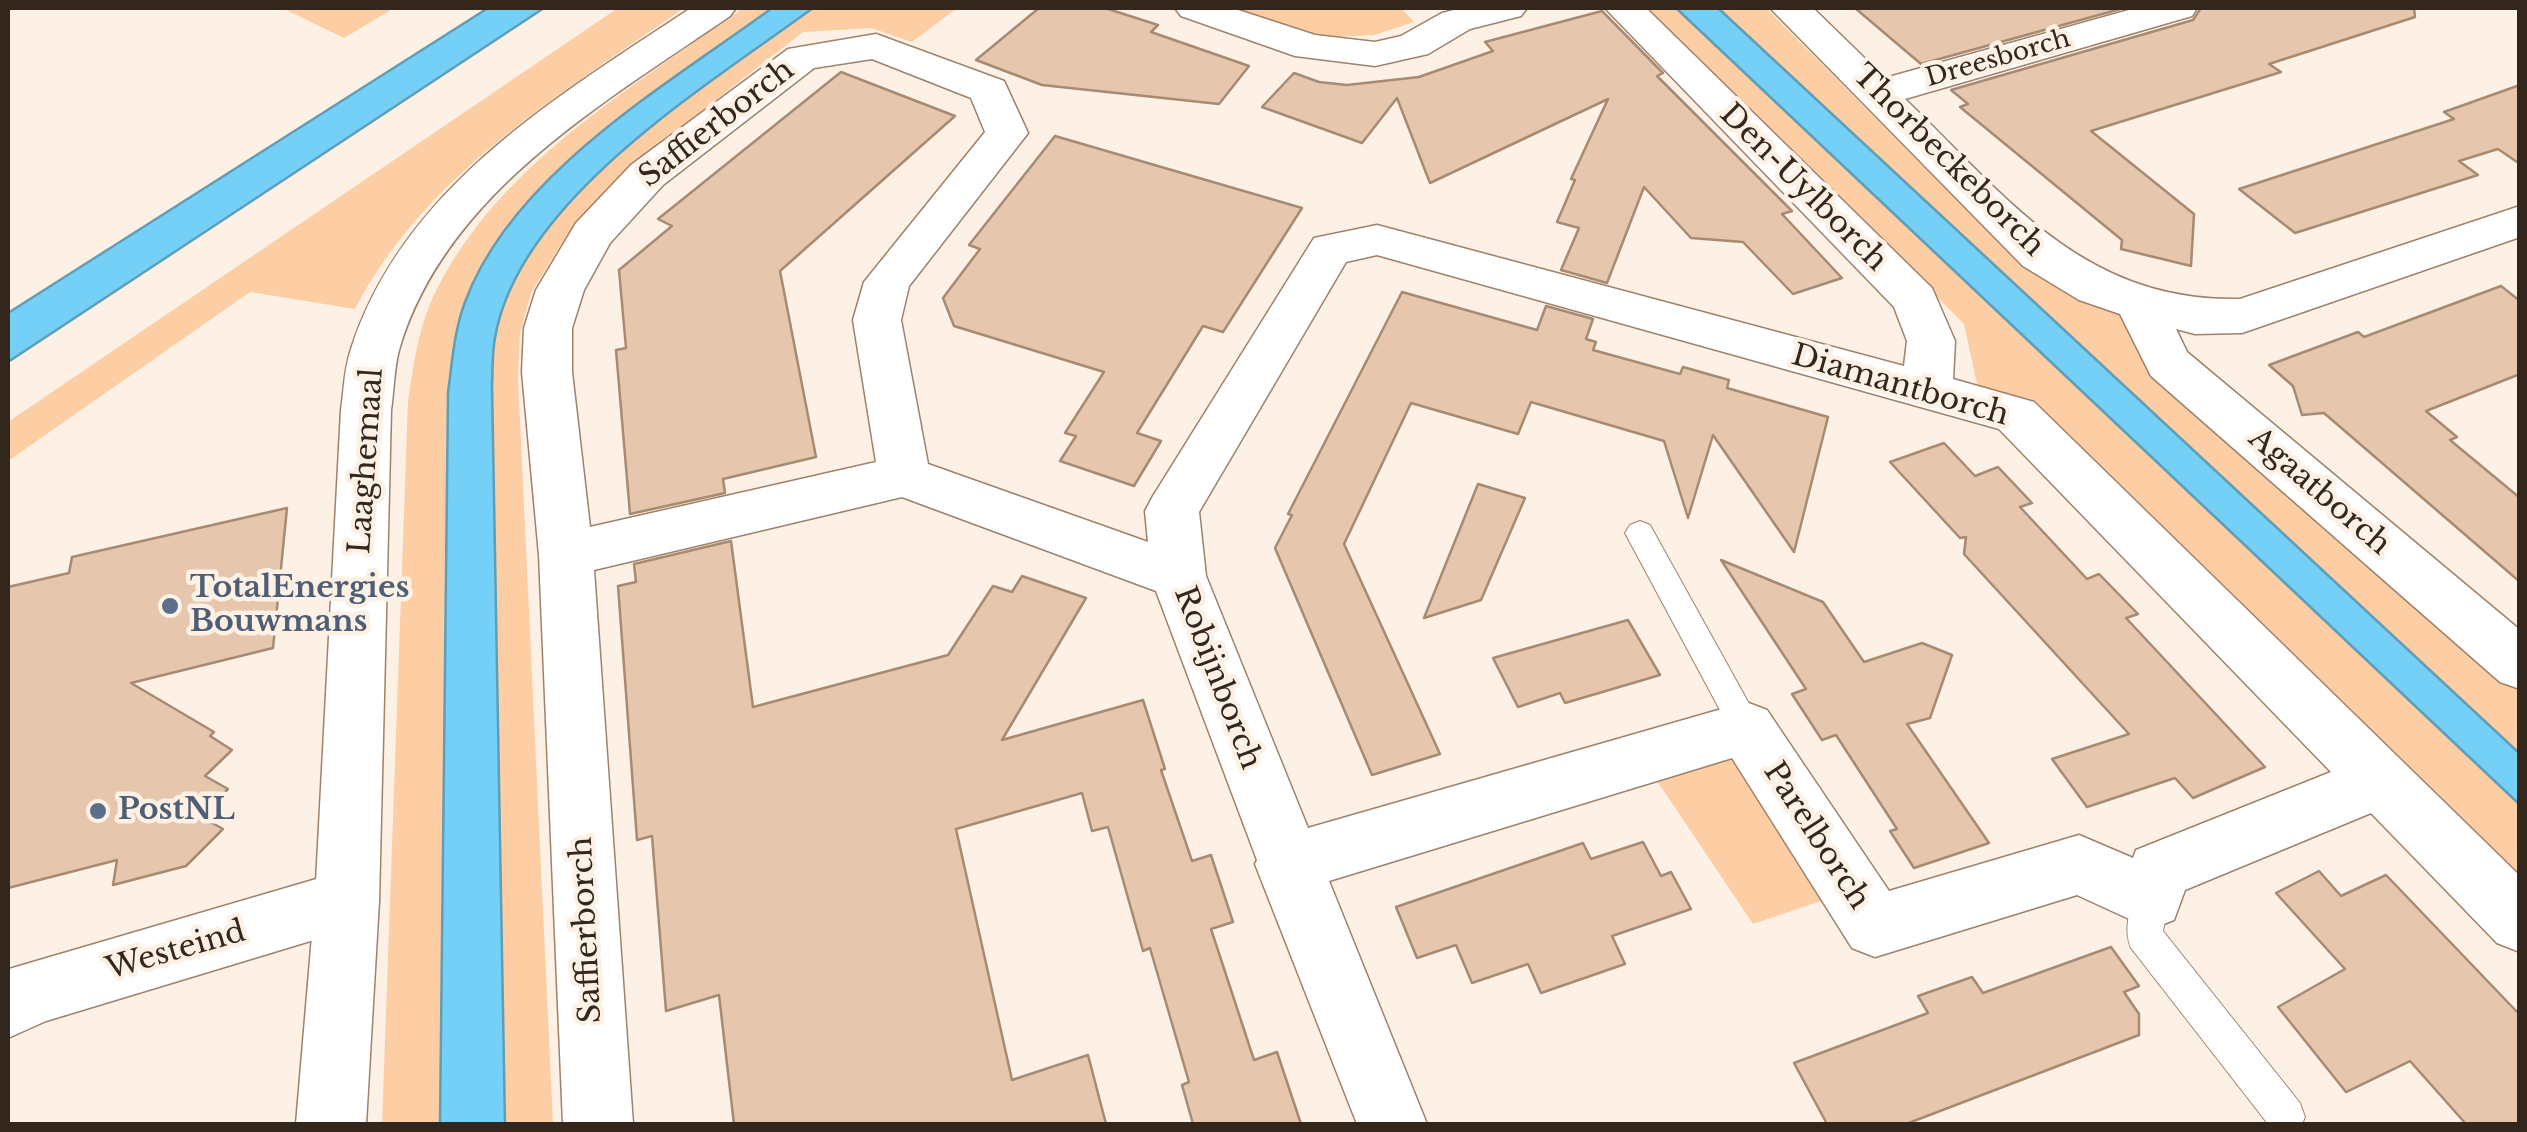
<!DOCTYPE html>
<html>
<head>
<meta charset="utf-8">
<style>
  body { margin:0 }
  #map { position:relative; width:2527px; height:1132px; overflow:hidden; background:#fdf0e5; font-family:"Libre Baskerville",serif }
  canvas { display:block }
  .frame { position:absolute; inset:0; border:10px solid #32261d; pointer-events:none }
</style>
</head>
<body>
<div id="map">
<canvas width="2527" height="1132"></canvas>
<div class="frame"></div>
</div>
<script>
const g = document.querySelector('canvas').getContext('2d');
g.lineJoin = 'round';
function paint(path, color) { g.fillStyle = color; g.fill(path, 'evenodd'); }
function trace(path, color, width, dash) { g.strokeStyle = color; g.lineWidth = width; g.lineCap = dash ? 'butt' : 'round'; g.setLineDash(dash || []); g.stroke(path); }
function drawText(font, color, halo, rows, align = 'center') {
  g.font = font + ' "Libre Baskerville",serif'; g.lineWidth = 9; g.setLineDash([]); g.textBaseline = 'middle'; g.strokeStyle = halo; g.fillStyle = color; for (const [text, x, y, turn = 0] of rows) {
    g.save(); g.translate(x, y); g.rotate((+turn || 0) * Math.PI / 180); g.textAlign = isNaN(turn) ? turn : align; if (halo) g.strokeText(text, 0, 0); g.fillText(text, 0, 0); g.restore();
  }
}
paint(new Path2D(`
  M282,8H394L344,38Z
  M618,8H684C562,93 426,173 355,309L250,292L8,461V422Z
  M743,8H772C667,85 512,175 465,302C454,331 452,363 448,393L440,1124H382L408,401C413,369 417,335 430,304C490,169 628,91 743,8Z
  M813,8H957L912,42L871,28L803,32L623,172L567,235L531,293L520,334L518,378L553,1124H505L492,384C493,369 492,353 495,338C518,199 708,86 813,8Z
  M1216,8H1401L1414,22L1374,35L1298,39L1210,13Z
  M1645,8H1676L2519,804V896L1978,389L1964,324Z
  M1718,8H1766L1943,186L2049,282L2104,309L2148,323L2181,383L2519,689V753Z
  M1739,704L1853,890L1753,924L1633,745Z`), '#fdcda4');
const water = new Path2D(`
  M488,8H544L8,362V313Z
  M772,8H813C708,85 518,200 495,338C492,353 493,369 492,384L505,1124H440L448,393C452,363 454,331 465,302C512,174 667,85 772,8Z
  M1676,8H1718L2519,753V804Z`);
paint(water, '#74d0f7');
trace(water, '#609db6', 2.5);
const building = new Path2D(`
  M1039,8H1105L1158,25L1151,32L1249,66L1219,104L1042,85L976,60Z
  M1855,8H2124L1921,64Z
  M2201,8H2414L2415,17L2269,64L2281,72L2091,131L2194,214L2191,266L2121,249L2122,240L1960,107L1968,104L1951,90L2193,20Z
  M1602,11L1663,73L1657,76L1792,211L1782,214L1842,278L1793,294L1743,242L1691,238L1644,187L1607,283L1561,270L1579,228L1557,222L1575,180L1571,179L1608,99L1430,183L1397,98L1362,143L1262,107L1294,73L1319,82L1347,85L1419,77L1493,51L1485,42Z
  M841,72L955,116L780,271L816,457L723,479L725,493L630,514L616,350L626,348L619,270L672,226L658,219Z
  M2520,85V164L2498,149L2459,161L2478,175L2295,233L2239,189L2454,119L2444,112Z
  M1055,136L1302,208L1223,332L1203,326L1137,433L1161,441L1134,486L1060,461L1076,436L1065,433L1104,372L954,326L943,298L980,249L969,245Z
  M2501,286L2520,301V374L2426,411L2457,437L2450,440L2520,498V582L2324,413L2302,415L2293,386L2269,365L2358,332L2364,337Z
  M1402,292L1537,330L1546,306L1593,319L1586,339L1596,342L1593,350L1680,374L1683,367L1729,380L1727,388L1828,417L1794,552L1713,435L1688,518L1664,441L1531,402L1518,434L1411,403L1344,544L1440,754L1372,775L1275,548L1292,515L1288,514Z
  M1944,443L1975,476L1998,467L2032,503L2020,507L2087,579L2099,574L2138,614L2126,618L2265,767L2193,798L2175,778L2087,807L2052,759L2129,734L1964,554L1966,537L1960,538L1890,462Z
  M1478,484L1525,498L1481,600L1424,618Z
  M287,508L273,648L131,683L214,732L210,736L232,750L205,776L228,789L200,816L223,829L186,866L159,873L113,885L117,860L8,888V587L69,573L72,557Z
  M731,541L753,707L948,655L993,586L1012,592L1022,576L1086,598L1002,740L1143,700L1165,769L1161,770L1192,861L1211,855L1233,922L1211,929L1254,1060L1277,1052L1301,1124H1193L1182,1085L1189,1082L1150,948L1143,951L1108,827L1092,831L1082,793L956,829L1012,1080L1088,1055L1106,1124H734L719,995L666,1011L652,836L637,840L618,586L636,582L634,564Z
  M1721,560L1823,602L1864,662L1922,643L1952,655L1930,718L1907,724L1989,843L1914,868L1890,831L1897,829L1836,735L1822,740L1792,694L1806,689Z
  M1628,620L1660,675L1565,703L1560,693L1518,707L1493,658Z
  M1643,842L1661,876L1671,872L1691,909L1612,936L1625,964L1541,993L1528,964L1472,983L1456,945L1417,958L1396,907L1583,843L1591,859Z
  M2319,871L2341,896L2386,875L2520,1015V1124H2466L2410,1061L2346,1092L2278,1007L2345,969L2276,893Z
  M2111,947L2139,986L2124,992L2139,1014V1035L1906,1124H1827L1794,1063L1928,1013L1918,996L1972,977L1983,993Z`);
paint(building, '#e6c7ae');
trace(building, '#a78a72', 2.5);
const lane = new Path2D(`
  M1640,521L1650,525L1757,718L1762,728L1757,738L1746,742L1735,738L1625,533L1630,525Z
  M2151,881L2163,886L2169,898L2163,931L2300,1103L2305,1117L2302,1124H2268L2131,948C2123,929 2130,905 2139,886Z`);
const street = new Path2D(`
  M1175,8H1232L1315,35L1375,42L1401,36L1442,13L1462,8H1527L1521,16L1470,29L1428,54L1375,66L1295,56L1181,16Z
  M1605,8H1646L1932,288L1955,341L1953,379L2034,402L2520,876V952L2497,943L2371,813L2185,890L2174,920L2151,929L2077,895L1875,957L1852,948L1732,758L1329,881L1427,1124H1357L1255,864L1257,860L1156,591L902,497L594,570L633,1124H563L539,555L522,372L524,328L536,290L576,223L631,165L788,49L876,34L1004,81L1028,133L909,286L901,320L928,464L1148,542L1145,511L1153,496L1314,238L1377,225L1904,366L1907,341L1894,307ZM872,59L971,98L985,132L864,282L853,320L876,462L590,527L572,372V328L584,290L610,243L663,185L814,68ZM1377,255L1999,429L2331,772L2136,850L2133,858L2079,835L1889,891L1767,710L1746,702L1308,828L1206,576L1199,512L1346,262Z
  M1770,8H1813L1885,78L2136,8H2197L2192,16L1905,99C2008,198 2083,302 2240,299L2520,206V237L2242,333L2195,334L2176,329L2187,352L2520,630V689L2500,682L2151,376L2120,314L2079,300L2023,266Z
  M347,870L370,879L379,901L370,923L46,1021L8,1038L9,969Z`);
const secondary = new Path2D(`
  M691,8H736L730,16C604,103 445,193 399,350C394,369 394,390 391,410L379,901L366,1124H296L315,901L341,410C344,390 344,369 351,349C403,187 557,97 691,8Z`);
trace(lane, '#9e826a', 2);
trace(street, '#9e826a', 3);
trace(secondary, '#9e826a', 3);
paint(lane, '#fff');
paint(street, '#fff');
paint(secondary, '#fff');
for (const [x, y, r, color] of [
  [170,606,10,"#5c6f8a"],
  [98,811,10,"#5c6f8a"]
]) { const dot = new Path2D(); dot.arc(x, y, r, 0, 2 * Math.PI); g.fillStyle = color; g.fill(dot); trace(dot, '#fdf0e5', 4); }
drawText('25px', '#32261d', '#fdf0e5', [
  ["Dreesborch",1998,59,-16]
]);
drawText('30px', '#32261d', '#fdf0e5', [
  ["Saffierborch",717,124,-38],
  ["Thorbeckeborch",1948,161,45],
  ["Den-Uylborch",1803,188,45],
  ["Diamantborch",1900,386,16],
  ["Laaghemaal",367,461,-86],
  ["Agaatborch",2319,492,41],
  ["Robijnborch",1217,678,69],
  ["Parelborch",1816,836,57],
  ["Saffierborch",587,930,-93],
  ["Westeind",176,951,-16]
]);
drawText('bold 30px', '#4e5e75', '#fdf0e5', [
  ["TotalEnergies",190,589],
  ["Bouwmans",190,623],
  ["PostNL",118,811]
], 'left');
</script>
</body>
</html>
